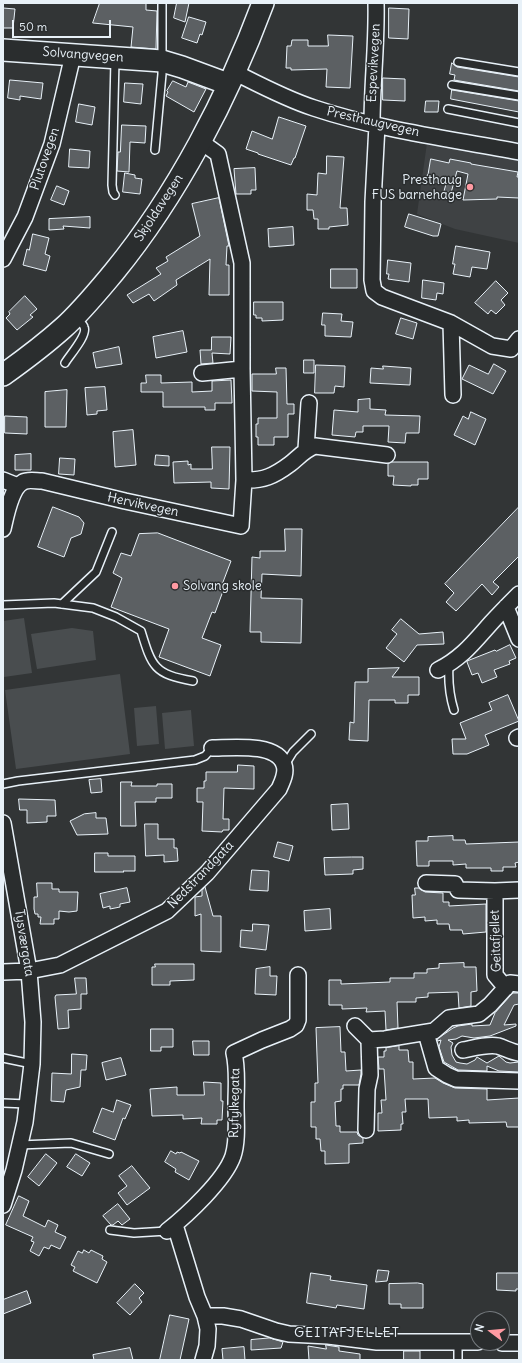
<!DOCTYPE html>
<html>
<head>
<meta charset="utf-8">
<style>
  body { margin:0 }
  #map { position:relative; width:522px; height:1363px; overflow:hidden; background:#323536; font-family:Delius,sans-serif }
  canvas { display:block }
  .frame { position:absolute; inset:0; border:4px solid #e8f1f8; pointer-events:none }
  .north { position:absolute; left:470px; top:1311px; width:40px; height:40px; box-sizing:border-box; background:#2a2d2e; border:1px solid #767b7f; border-radius:50%; rotate:286deg; font-size:11px; font-weight:700; line-height:16px; text-align:center; color:#e8f1f8 }
  .north::after { content:''; display:block; margin:auto; width:14px; height:18px; background:#ff9aa2; clip-path:polygon(50% 0,100% 100%,50% 72%,0 100%) }
  .scale { position:absolute; left:12px; top:20px; width:99px; height:18px; box-sizing:border-box; border:2px solid #e8f1f8; border-top:0; padding-left:5px; font-size:12px; line-height:14px; white-space:nowrap; color:#e8f1f8; -webkit-text-stroke:3px #2a2d2e; paint-order:stroke }
</style>
</head>
<body>
<div id="map">
<canvas width="522" height="1363"></canvas>
<div class="frame"></div>
<div class="north">N</div>
<div class="scale">50 m</div>
</div>
<script>
const g = document.querySelector('canvas').getContext('2d');
g.lineJoin = 'round';
function paint(path, color) { g.fillStyle = color; g.fill(path, 'evenodd'); }
function trace(path, color, width, dash) { g.strokeStyle = color; g.lineWidth = width; g.lineCap = dash ? 'butt' : 'round'; g.setLineDash(dash || []); g.stroke(path); }
function drawText(font, color, halo, rows, align = 'center') {
  g.font = font + ' Delius,sans-serif'; g.lineWidth = 3; g.setLineDash([]); g.textBaseline = 'middle'; g.strokeStyle = halo; g.fillStyle = color; for (const [text, x, y, turn = 0] of rows) {
    g.save(); g.translate(x, y); g.rotate((+turn || 0) * Math.PI / 180); g.textAlign = isNaN(turn) ? turn : align; if (halo) g.strokeText(text, 0, 0); g.fillText(text, 0, 0); g.restore();
  }
}
paint(new Path2D(`
  M427,143L519,160V243L455,229L417,214Z`), '#3f4244');
paint(new Path2D(`
  M24,618L32,673L4,677L3,669V621Z
  M72,628L93,631L96,660L37,669L31,634Z
  M120,674L130,754L16,769L5,690Z
  M156,706L159,744L137,746L134,708Z
  M191,710L194,746L165,749L162,713Z`), '#494d4f');
const building = new Path2D(`
  M100,3H146V10L157,11L156,49L131,47L133,27L93,23Z
  M177,3H189L185,22L174,18Z
  M3,8L15,9L13,28H3Z
  M389,8L409,9L408,39L389,38Z
  M189,17L206,22L202,35L200,34L197,43L182,38Z
  M328,35L353,36L350,88L326,87L327,69L291,70V68H286L287,46H291L292,40H308V46H328Z
  M452,63L457,67L519,77V91L454,80L455,75L450,74Z
  M383,78L405,79V101L383,100Z
  M10,80L43,83L41,99L20,96V100L8,98Z
  M173,81L186,87L188,82L206,89L194,112L166,96L168,92L167,91Z
  M125,83L143,84L141,104L124,102Z
  M452,90L519,101V112L451,99Z
  M426,101H439L438,112H425Z
  M79,104L95,107L92,125L76,122Z
  M279,117L306,126L295,158H294L291,165L258,154V153L246,149L252,131L272,139Z
  M122,125L146,126L145,143L130,142L129,172L117,171L118,152H120Z
  M70,149L90,151L89,168L69,167Z
  M327,156L344,157L340,208H347L348,225L329,227V229H318V219H314L313,210H307V194L317,195L318,173L326,174Z
  M431,159L449,163L450,159L471,163V164L518,172L517,177H519V198L497,197V199L463,200L468,174L457,171L451,193L444,191L446,184L425,180L428,174Z
  M255,168L256,190H251V194H236L234,169Z
  M125,173L135,175V178L142,179L140,194L123,192Z
  M57,186L69,191L64,205L51,200Z
  M219,198L229,246H227L226,265H229V295H209L210,259L176,280L177,285L154,301L149,294L133,303L127,295L161,274L156,268L168,261L166,257L200,236L192,204Z
  M409,214L441,224L438,236H433L405,227Z
  M90,217V228L63,226L64,229L49,230V219Z
  M293,227L294,245L269,247L268,229Z
  M33,234L49,238L45,254L50,256L46,271L23,265L27,249L29,250Z
  M456,246L490,252L487,269L472,267L470,277L453,274L455,264H453Z
  M388,260L411,263L409,282L388,279L389,274H387Z
  M331,269H357V288H331Z
  M423,280L444,283L443,294L437,293L436,300L422,298Z
  M496,281L508,293L501,300L505,305L496,314L491,310L488,314L475,303Z
  M25,296L37,309L30,315L33,317L17,330L6,318L10,314L9,312Z
  M254,302H283V320L262,321V318H256V315H254Z
  M323,313L342,314L341,321L353,322L351,337L325,336V325H322Z
  M401,318L417,323L413,339L396,334Z
  M183,331L187,352L156,358L153,337Z
  M212,337H231L230,354L212,353L213,363L201,364L200,350H211Z
  M119,347L122,364L96,368L93,353Z
  M304,360H314V373H304Z
  M494,364L506,371L493,394L462,379L469,365L488,374Z
  M316,365L345,366L344,387L335,386L334,393H315Z
  M383,366L411,368L410,385L370,383L371,368L383,369Z
  M276,368H286L287,404H294V414H288V437H274V445H258V437H256V424H258V418H277V392L252,391V374H276Z
  M146,375H161V383L192,382V392L212,391V381L231,380L232,403H215V410H205V407H163V392H141V383H146Z
  M105,387L107,410L97,411V414L87,415L85,388Z
  M67,390L66,427H45V392Z
  M370,399V409L386,410L385,415L420,416L419,433H406L405,443L388,442L389,426H363V432H356L355,437L332,435L334,410L358,412V400Z
  M471,412L486,419L475,445L454,435L463,416L468,419Z
  M5,416L27,417V434L5,433Z
  M133,430L136,465L115,467L113,432Z
  M212,447H230L229,489L211,488V482L174,483L173,462L188,461V465L191,464V469H212Z
  M31,454V470H15V455Z
  M156,455L169,456V466L155,465Z
  M60,458L75,459L74,475L59,474Z
  M392,462H428V479H418V485H411V486L393,485L394,476H388V464Z
  M53,507L79,517L84,523L81,534L71,538L64,557L38,547Z
  M519,507V556L493,582L499,587L492,595L482,584L456,611L446,602L454,593L445,584Z
  M285,529H302L301,576L262,574L261,598L302,599L301,643L261,642V632H250L252,557L260,558V551H285Z
  M158,533L231,561L220,590L223,591L215,613L212,612L202,638L221,645L210,676L159,657L169,629L111,607L122,578L113,573L121,553L131,556L139,534Z
  M401,619L419,634L443,632L444,644L417,645L404,662L386,648L397,634L392,630Z
  M510,645L516,658L509,661L510,664L494,670L497,677L482,683L478,673L472,675L467,662V661L495,650L496,651Z
  M399,668L392,677H419V695H408V703H395V700H369L368,741L349,740L350,722L354,723L355,682H368V669Z
  M508,695L519,721L485,735L489,745L467,754H453L452,739H466L460,723L492,710L489,703Z
  M238,765L254,766V789L224,788L223,819H229V830H223L222,832L202,831L203,802H197V788H204V781H206V772H237Z
  M101,779L102,792L91,793L89,780Z
  M121,782H132L131,786H157V784H172V798H156V802H135L136,826H121Z
  M19,799L55,800L56,816H47V822L27,823V810H20Z
  M348,804L349,829L332,830L331,805Z
  M96,813V818H106L108,834L77,835L70,821L84,814Z
  M145,824H158V839H174V848H177L178,861L164,862V855L146,856Z
  M453,836V840H465L466,844L519,842V862L515,863L516,867H503V871H491V868H466V864L453,865V861H429V866H417L416,841H428V837Z
  M278,842L293,846L289,861L274,857Z
  M95,853H108V856H135V871H123L124,872H95Z
  M352,857H363V869L353,870V874L325,875L324,858Z
  M252,870L269,871L268,891L250,890Z
  M37,883H52V889H59V892H78L77,911L69,912L59,911V919H54V924H40L41,917H38V914H35L34,909V897H37Z
  M205,887L213,916H221V952L201,951V914L195,916V897L202,896V891Z
  M127,888L130,902L120,904V907L110,909V906L103,908L100,894Z
  M415,888H419L425,892L443,893V902H449V906L486,904V932L463,934L462,930H450L449,924H437V920L425,921V917L413,918L412,895H415Z
  M330,909L331,929L305,931L304,911Z
  M253,924L269,925L266,950L240,947L241,930L252,931Z
  M464,963V967H476L477,991L471,992V1006L459,1008L458,992L428,993V997L416,998V1002H397L398,1028L386,1030L385,1011L366,1012L367,1008L342,1009V1005H329V980H341V984L390,982V978H414V973H427V969L439,968V964Z
  M155,964H194V980L170,981V985H152V967H155Z
  M270,967V976H277L276,995L255,994L256,969Z
  M75,978H86L87,994H81V1009L68,1010L69,1028L58,1029L55,997L56,995L76,994Z
  M513,993H519V1004L514,1005L504,1025L516,1024V1026L490,1036L474,1038L462,1036L456,1039L448,1040L453,1043L451,1047L452,1055L456,1062L460,1063L467,1064L475,1060L477,1057L487,1063L499,1056L506,1062L510,1063L519,1062V1072L499,1071L487,1066V1071L458,1070L444,1062L439,1047L441,1040L438,1041L437,1039L453,1028L458,1026L472,1024V1026L490,1025L495,1013Z
  M340,1027L341,1052H345L346,1071L361,1070V1074L359,1085H343V1089H341V1101L335,1102L336,1126H340V1132H357L358,1135L363,1138V1143L349,1144V1163L325,1164V1151H321L320,1139H316V1127H311V1102H315V1083H318L316,1028Z
  M151,1029H173V1047H161V1051H151Z
  M193,1041H209V1055H194Z
  M399,1046V1050H408L409,1062H413V1079L435,1078L443,1083L455,1088L487,1089V1100L519,1098V1127H507L506,1122L469,1123V1120L457,1121V1117L429,1118L428,1099H405L406,1112H402L403,1124H401V1130L378,1131V1113H382L381,1100H386L384,1069H379L378,1057H384V1051H386V1048Z
  M72,1054L87,1055L86,1070H81L80,1087L66,1090L64,1102L51,1101L52,1073L71,1074Z
  M121,1058L126,1075L106,1080L102,1063Z
  M204,1082L221,1083V1101H223L222,1120H217V1124H201L202,1118L183,1119V1115L152,1116L150,1089L177,1087V1095H204Z
  M117,1100L131,1105L125,1119L123,1118L115,1140L93,1132L102,1108L113,1112Z
  M171,1151L176,1154L177,1152L180,1153L181,1152L199,1161L189,1180L175,1172L176,1169L165,1162Z
  M46,1154L57,1163L39,1186L28,1177Z
  M76,1154L90,1163L82,1176L67,1167Z
  M132,1166L150,1188L127,1205L118,1193L127,1186L119,1176Z
  M19,1196L29,1201L23,1216L45,1227L48,1220L58,1225L55,1232L66,1237L60,1249L51,1245L49,1249L44,1247L39,1256L30,1251L34,1242L31,1241L33,1237L6,1225Z
  M118,1204L130,1219L122,1225L118,1221L113,1225H111L103,1216Z
  M84,1250L89,1253L91,1250L103,1256L102,1259L107,1262L97,1283L73,1271L75,1267L71,1265L78,1251L82,1253Z
  M378,1270L389,1271L387,1281L376,1282Z
  M311,1273L331,1276L330,1280L367,1285L364,1309L337,1305L336,1308L307,1303Z
  M497,1273H519V1289H516V1291L497,1290Z
  M418,1283L423,1284V1308H401V1304H389V1284Z
  M135,1284L144,1293L139,1298L142,1302L130,1315L117,1303Z
  M27,1291L31,1303L3,1314V1300Z
  M170,1315L189,1319L180,1360H160Z
  M270,1338L283,1342L281,1348L251,1350V1340Z
  M326,1345L339,1347V1351L360,1354V1360H309L308,1346L326,1349Z
  M244,1347L245,1360H223L222,1349Z
  M130,1348L133,1360H94L93,1355Z
  M404,1351H420V1360H404Z`);
paint(building, '#5c6063');
trace(building, '#e8f1f8', 1);
const lane = new Path2D(`
  M115,60L112,185L113,192L115,195
  M458,62L519,72
  M452,85L519,96
  M448,109L519,123
  M155,150L162,74V3
  M65,363C69,356 88,335 84,327C83,323 78,321 74,318
  M62,604L96,572L112,532
  M3,605L54,603L93,608L116,617L141,631C152,667 154,674 193,681
  M449,664C448,681 449,694 454,710
  M285,765L293,752L311,734
  M3,784L18,781L195,760L205,756L212,748
  M3,1058L32,1064
  M3,1103L27,1104
  M19,1145L71,1143L109,1154
  M110,1230L134,1233L167,1231
  M458,1342V1360`);
const street = new Path2D(`
  M234,72C260,85 286,99 314,108C380,130 451,139 519,152
  M372,124C372,84 377,43 376,3
  M377,125L373,202L372,280L374,291L382,297L451,323L492,346L511,349L519,339
  M3,259L25,217L52,144L73,55
  M451,323L453,395
  M202,373L242,369
  M306,449L309,403
  M3,480L18,486
  M244,480C263,481 274,476 290,464C298,458 304,450 315,446L387,455
  M3,529C6,516 11,488 23,482C28,479 36,481 42,481L125,501L241,526L244,480L242,369V263L218,154L200,141
  M506,607L519,639
  M438,670C462,658 474,642 491,623C500,613 509,604 519,594
  M517,738L519,737
  M3,823L29,971L33,1022L32,1064L25,1122L14,1170L3,1205
  M426,883L455,884L458,890L495,891
  M3,972L29,971L60,965L167,911L207,873L279,789C282,782 287,773 284,765C277,742 230,748 212,748
  M506,988L495,975V891L519,890
  M355,1026L369,1040L385,1039L434,1031L449,1018L479,1014L490,1005L510,983L519,984
  M426,1033L436,1068L447,1075L456,1079L519,1081
  M463,1050C474,1048 487,1044 498,1046C505,1048 511,1052 519,1053
  M366,1130L367,1089L370,1075L369,1040
  M175,1225L197,1297L205,1316L208,1329L207,1346L203,1360
  M167,1231C186,1216 225,1180 233,1156C238,1141 236,1121 236,1105C236,1087 238,1070 234,1053L262,1040L290,1029L296,1025L298,1020V975
  M205,1316H223L241,1319L276,1331L289,1334L328,1336L377,1342H478
  M502,1343H519`);
const secondary = new Path2D(`
  M3,50L162,61L182,67L228,84
  M3,375C24,360 44,345 63,328C81,312 98,291 114,272C177,195 228,97 263,3`);
trace(lane, '#e8f1f8', 10);
trace(street, '#e8f1f8', 18);
trace(secondary, '#e8f1f8', 24);
trace(lane, '#2a2d2e', 7);
trace(street, '#2a2d2e', 15);
trace(secondary, '#2a2d2e', 21);
for (const [x, y, r, color] of [
  [470,187,4,"#ff9aa2"],
  [175,586,4,"#ff9aa2"]
]) { const dot = new Path2D(); dot.arc(x, y, r, 0, 2 * Math.PI); g.fillStyle = color; g.fill(dot); trace(dot, '#2a2d2e', 1.5); }
drawText('13px', '#e8f1f8', '#2a2d2e', [
  ["Solvangvegen",83,55,4],
  ["Espevikvegen",374,63,-87],
  ["Presthaugvegen",373,122,13],
  ["Plutovegen",45,159,-71],
  ["Skjoldavegen",159,208,-57],
  ["Hervikvegen",143,505,12],
  ["Nedstrandgata",201,875,-46],
  ["Geitafjellet",496,941,-92],
  ["Tysværgata",24,943,81],
  ["Ryfylkegata",235,1103,-89]
]);
drawText('13px', '#e8f1f8', '#2a2d2e', [
  ["Presthaug",462,180],
  ["FUS barnehage",462,195],
  ["Solvang skole",183,586,"left"]
], 'right');
g.letterSpacing = '1px';
drawText('14px', '#e8f1f8', '#2a2d2e', [
  ["GEITAFJELLET",347,1333]
]);
g.letterSpacing = '0px';
</script>
</body>
</html>
